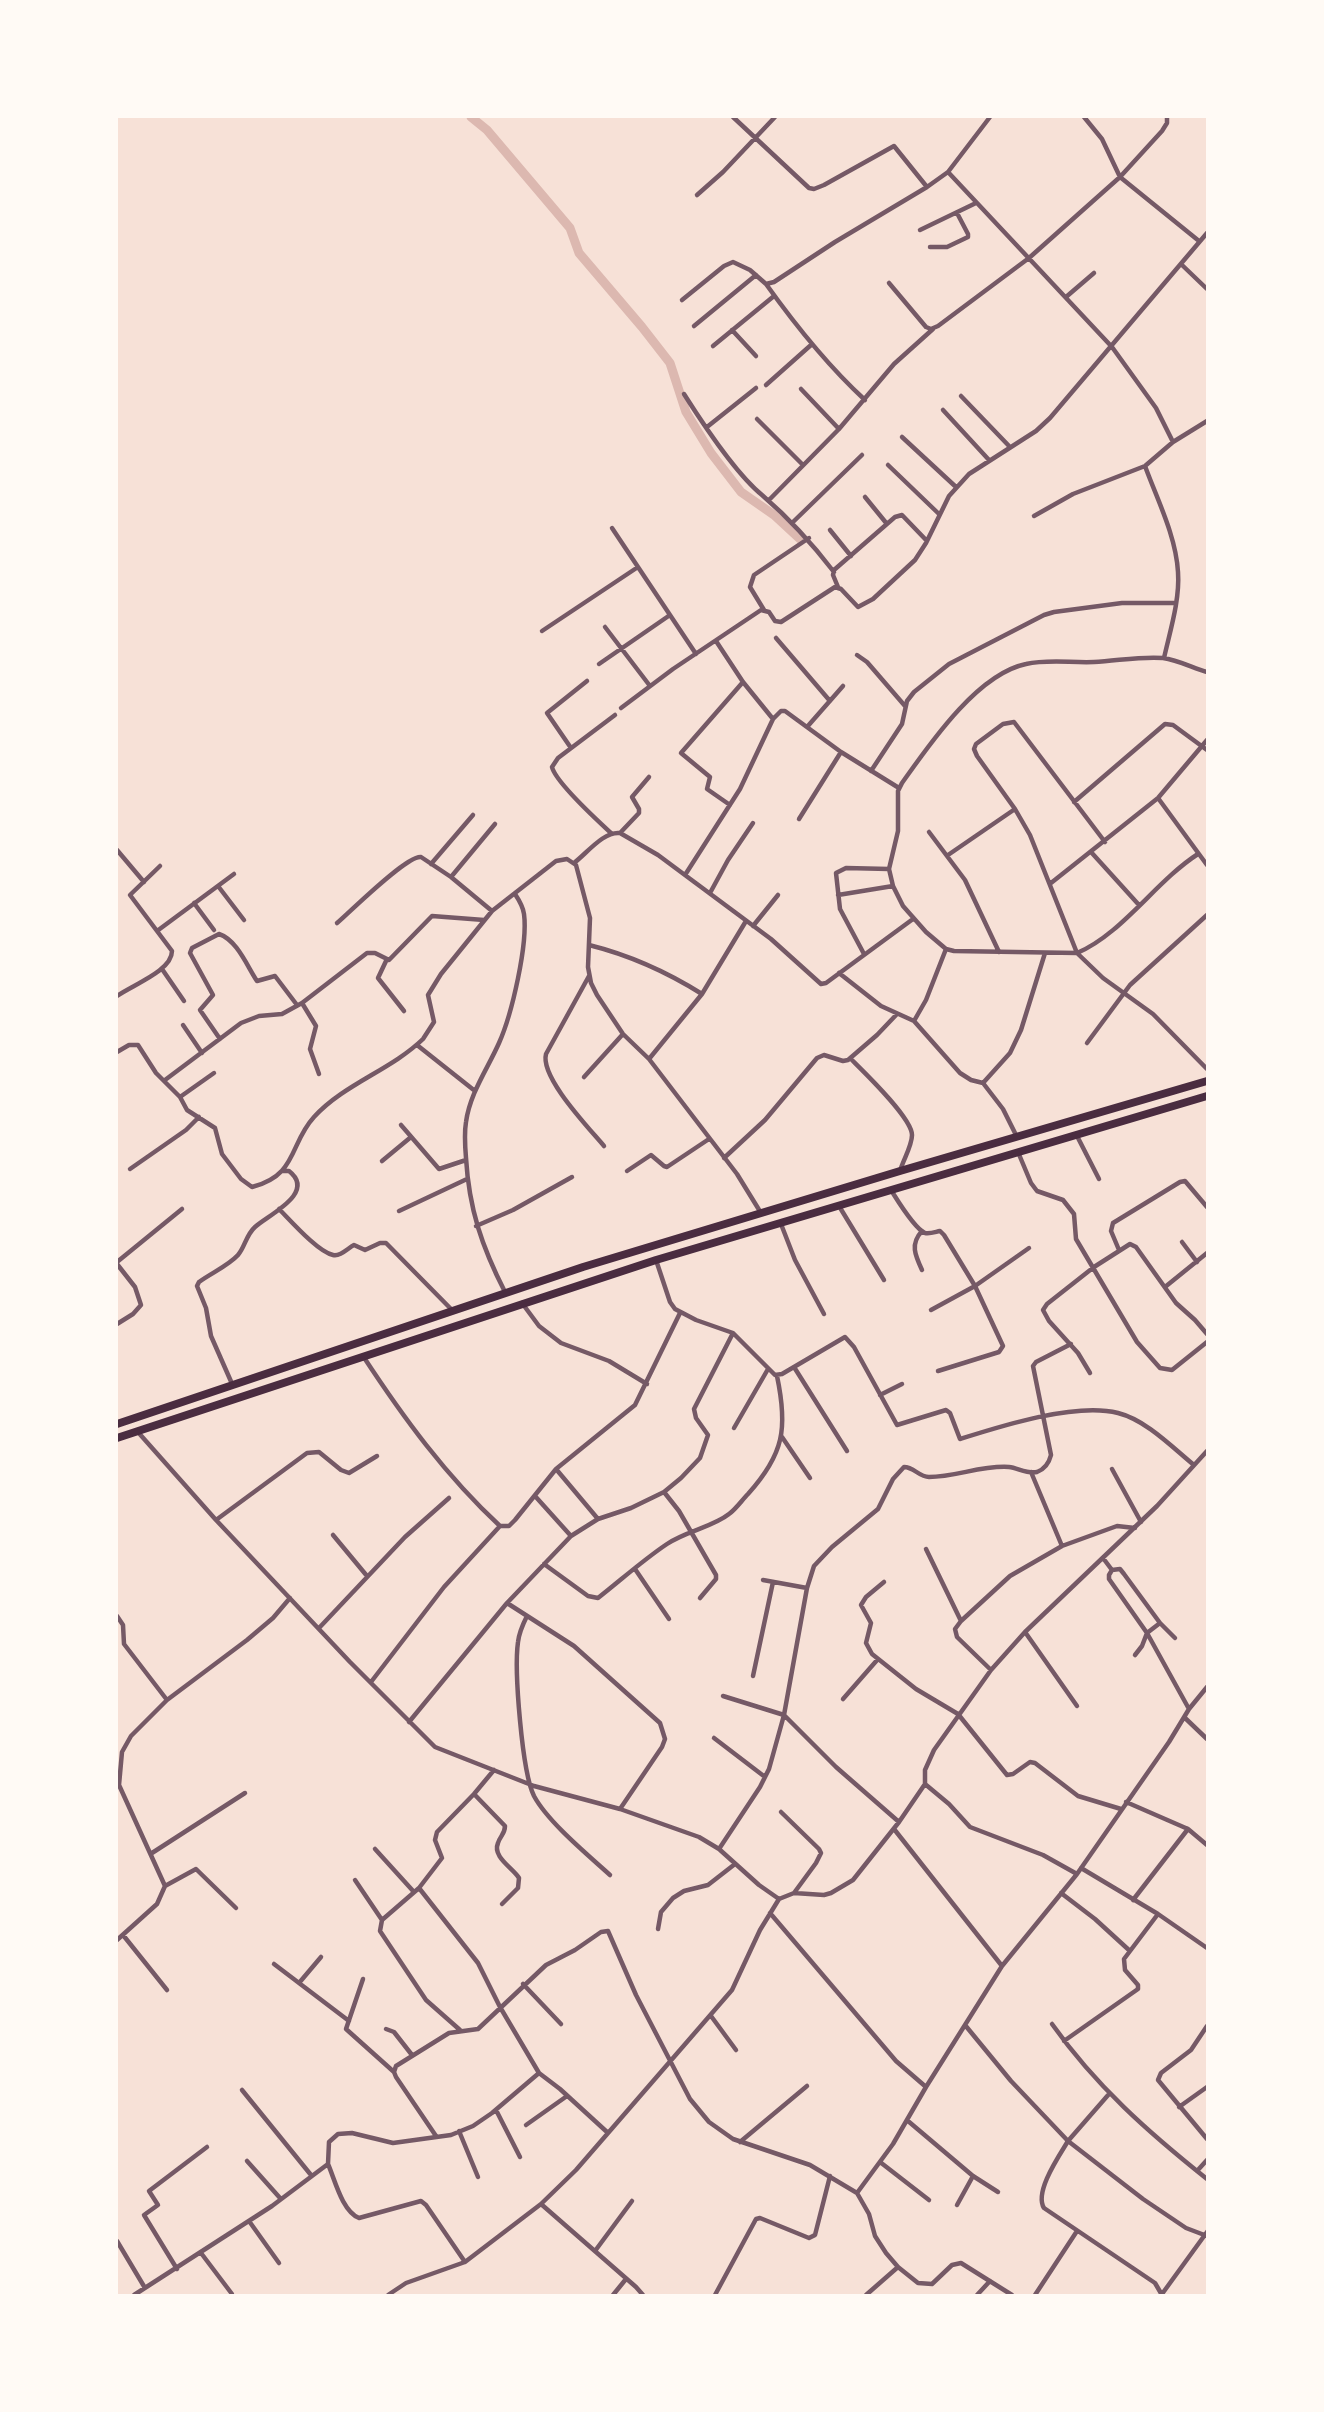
<!DOCTYPE html>
<html>
<head>
<meta charset="utf-8">
<style>
  body { margin:0 }
  #map { position:relative; width:1324px; height:2412px; overflow:hidden; background:#f7e1d7; font-family:Inter,sans-serif }
  canvas { display:block }
  .frame { position:absolute; inset:0; border:118px solid #fffaf5; pointer-events:none }
</style>
</head>
<body>
<div id="map">
<canvas width="1324" height="2412"></canvas>
<div class="frame"></div>
</div>
<script>
const g = document.querySelector('canvas').getContext('2d');
g.lineJoin = 'round';
function trace(path, color, width, dash) { g.strokeStyle = color; g.lineWidth = width; g.lineCap = dash ? 'butt' : 'round'; g.setLineDash(dash || []); g.stroke(path); }
trace(new Path2D(`
  M471,117L487,130L570,228L579,253L642,327L670,363L686,412L711,453L741,492L774,515L801,540`), '#dcb8b0', 9);
trace(new Path2D(`
  M733,117L809,188L814,189L824,185L894,146L927,187
  M1084,117L1102,139L1120,177L1199,241
  M948,172L1112,347L1156,408L1173,442
  M697,195L723,172L775,117
  M920,230L976,203
  M930,247H947L968,237V234L957,213
  M1182,265L1207,289
  M889,283L926,327L931,329L938,326L1029,258L1120,177L1162,131L1167,123V117
  M766,284C796,326 827,365 865,400
  M1066,297L1094,273
  M682,300L724,266L733,262L750,270L766,284L774,282L835,242L927,187L948,172L990,117
  M694,326L756,275
  M732,330L756,356
  M713,346L774,296
  M766,385L811,345
  M801,389L839,429
  M684,394C703,424 735,473 762,495C791,520 811,542 834,572
  M961,396L1010,447
  M943,410L989,460
  M757,419L803,465
  M707,427L756,388
  M902,437L956,487
  M888,465L939,514
  M1145,466C1157,499 1176,536 1178,572C1180,600 1170,631 1164,658
  M865,497L887,524
  M769,500L839,429L894,364L933,329
  M1034,516L1073,494L1145,466L1173,442L1207,421
  M793,522L862,455
  M612,528L696,654
  M830,530L851,556
  M838,587L833,575L834,570L895,517L902,515L927,541
  M764,610L750,587L754,575L809,538
  M605,627L650,686
  M542,631L638,567
  M776,638L830,701
  M716,641L743,682L773,719
  M857,655L867,662L905,706
  M599,664L670,615
  M621,708L673,669L761,610L769,612L775,621L781,622L835,587L841,589L858,607L873,599L915,560L926,543L949,496L969,474L1036,431L1050,418L1207,233
  M807,727L843,686
  M571,748L547,713L587,681
  M871,771L902,724L907,701L914,692L949,664L1044,615L1054,612L1122,603H1175
  M1158,798L1207,865
  M1074,802L1165,724L1173,725L1207,750
  M730,805L707,789L710,777L681,753L743,682
  M799,819L841,752
  M929,832L965,880L999,952
  M611,833C597,820 556,783 552,767L558,758L615,715
  M620,833L639,813V809L632,797L649,777
  M1105,842L1014,722L1003,724L976,744L974,749L977,756L1015,809L1030,835L1077,953L1103,978L1153,1014L1207,1069
  M117,850L144,882
  M1091,852L1139,905
  M1198,854C1156,881 1122,934 1077,953L954,951L946,949L926,932L903,906L893,886L889,869L898,831V791L902,783C929,745 977,674 1026,664C1048,659 1071,663 1094,662C1117,661 1141,656 1163,658C1178,660 1193,668 1207,672
  M948,855L1015,809
  M574,863C587,853 604,831 620,833L658,855L771,939L821,984L826,983L913,919
  M431,864L473,815
  M685,875L740,789L773,719L781,711H785L841,752L899,788
  M451,877L495,824
  M1051,883L1158,798L1207,740
  M218,886L244,920
  M710,893L728,860L753,823
  M838,895L893,886
  M194,903L214,930
  M337,923C351,911 407,855 421,857L451,877L492,911
  M753,926L778,895
  M157,931L234,874
  M589,945C629,955 667,972 702,994
  M864,954L840,909L836,873L846,868L889,869
  M386,961L378,978L404,1011
  M162,969L184,1001
  M839,973L881,1006L914,1021L960,1073L971,1080L983,1083L1003,1109L1017,1137
  M589,976L546,1054C540,1077 588,1127 604,1146
  M117,996C132,985 172,971 172,951L130,895L160,866
  M302,1003L316,1026L310,1049L319,1074
  M914,1021L926,1000L946,949
  M183,1025L202,1053
  M220,1039L200,1010L213,995L190,953L192,948L219,934C237,940 247,966 257,981L275,976L297,1005
  M1087,1043L1130,985L1207,915
  M417,1045L475,1091
  M117,1052L129,1045H138L156,1073L180,1097L187,1110L215,1128L222,1154L241,1179L252,1187C298,1175 289,1144 314,1117C344,1084 391,1070 423,1039L434,1022L428,995L441,974L492,911L556,861L567,859L576,865L590,918L588,967L591,983L597,995L623,1034L649,1059L737,1174L761,1213
  M649,1059L702,994L746,921
  M851,1059C864,1072 912,1118 912,1135C912,1146 903,1160 900,1171
  M584,1077L623,1034
  M165,1080L241,1023L259,1016L282,1014L302,1003L367,953H375L389,960L432,916L484,920
  M983,1083L1010,1053L1021,1030L1045,953
  M180,1097L214,1073
  M401,1125L439,1169L466,1160
  M1076,1134L1099,1179
  M1018,1152L1031,1183L1037,1191L1063,1200L1074,1214L1076,1239L1137,1342L1160,1368L1172,1370L1207,1342
  M724,1158L765,1120L817,1058L824,1055L843,1061L848,1060L877,1035L897,1014
  M382,1161L411,1137
  M130,1169L186,1130L199,1117
  M627,1171L651,1155L664,1166L667,1167L709,1139
  M891,1190C898,1201 914,1228 925,1233C930,1234 935,1232 940,1231L944,1235L975,1286L1003,1346L999,1352L938,1371
  M839,1206L884,1280
  M279,1209C290,1220 318,1252 333,1255C340,1257 348,1248 354,1245L365,1250L380,1243H386L452,1310
  M399,1211L467,1179
  M781,1224L795,1260L824,1314
  M476,1226L513,1210L572,1177
  M1182,1242L1197,1262
  M1119,1250L1111,1231L1113,1223L1180,1182L1185,1181L1207,1207
  M656,1260L670,1302L675,1309L696,1320L733,1333L775,1375L782,1374L845,1337L854,1347L897,1425L946,1410L950,1413L960,1439C1001,1426 1076,1402 1118,1413C1146,1420 1172,1447 1194,1465
  M117,1262L182,1209
  M117,1264L135,1287L141,1305L133,1314L117,1324
  M922,1270C915,1255 910,1244 922,1231
  M1165,1287L1207,1253
  M505,1292C482,1247 469,1209 466,1158C465,1146 464,1134 466,1122C470,1093 488,1068 499,1043C512,1014 528,944 524,914C523,906 519,900 515,894
  M522,1303L539,1326L561,1343L609,1361L647,1384
  M931,1310L975,1286L1029,1248
  M363,1356C403,1417 446,1476 500,1526
  M794,1367L847,1451
  M1090,1373L1078,1353L1049,1321L1043,1310L1047,1304L1094,1267L1130,1244L1136,1247L1176,1303L1195,1320L1207,1334
  M233,1386L211,1336L206,1308L197,1286L199,1282C211,1273 228,1266 238,1255C245,1247 246,1235 255,1227C268,1215 317,1193 289,1171H282
  M880,1395L902,1384
  M734,1428L768,1369
  M137,1431L216,1520L350,1662L435,1747L534,1786L620,1809L699,1837L719,1849L759,1885L779,1899
  M782,1437L810,1478
  M556,1469L598,1519
  M1112,1469L1141,1522
  M1031,1472L1062,1546
  M664,1492L679,1511L716,1575V1579L700,1598
  M535,1496L571,1536
  M216,1520L307,1453L319,1452L341,1470L349,1473L377,1456
  M333,1535L367,1576
  M926,1549L961,1621
  M1103,1558L1112,1570L1120,1569L1124,1574L1160,1623L1147,1633L1142,1646L1135,1655
  M544,1564L588,1596L598,1598C621,1580 643,1560 667,1544C686,1531 713,1527 729,1514C736,1509 742,1500 748,1494C784,1454 788,1428 777,1376
  M635,1569L669,1619
  M1112,1570L1109,1575V1579L1147,1633L1189,1709
  M763,1580L807,1588
  M884,1582L866,1597L861,1605L871,1623L866,1643L872,1654L916,1689L958,1714L1007,1775L1013,1774L1030,1762L1035,1763L1078,1796L1121,1809
  M507,1603L574,1646L660,1723L665,1739L662,1747L620,1809
  M117,1616L123,1625L124,1644L167,1700
  M527,1616C523,1624 519,1633 518,1642C514,1670 522,1772 534,1796C548,1822 588,1855 610,1875
  M1160,1623L1175,1638
  M319,1628L405,1537L449,1498
  M1025,1632L1077,1706
  M991,1670L957,1637L955,1629L961,1621L1010,1576L1062,1546L1117,1526L1135,1528
  M753,1676L773,1582
  M371,1682L444,1587L500,1526H509L515,1520L556,1469L635,1405L680,1313
  M723,1696L784,1715L836,1767L899,1822
  M843,1699L878,1659
  M1184,1717L1207,1739
  M409,1722L507,1603L571,1536L598,1519L631,1508L664,1492L681,1478L700,1458L708,1435L696,1418L694,1409L733,1333
  M714,1738L765,1777
  M494,1770L474,1794L437,1832L435,1840L442,1858L419,1888L478,1963L500,2007L539,2073L560,2089L607,2132
  M925,1784L949,1804L970,1827L1043,1855L1077,1874L1169,1742L1189,1709L1207,1687
  M474,1794L505,1826C505,1834 500,1836 498,1843C492,1857 513,1868 519,1878L518,1888L502,1904
  M1126,1802L1188,1829L1207,1845
  M781,1812L819,1849L821,1853L816,1863L794,1893
  M894,1829L1002,1966
  M375,1849L414,1892
  M719,1849L760,1787L769,1769L784,1715L807,1588L814,1566L832,1547L878,1509L893,1479L904,1467C914,1467 919,1477 929,1477C956,1477 982,1465 1009,1467C1018,1468 1027,1474 1037,1472C1045,1469 1049,1463 1051,1455L1033,1366L1036,1362L1071,1344
  M152,1853L245,1793
  M1081,1868L1158,1914L1207,1948
  M355,1880L382,1920
  M165,1886L196,1869L236,1908
  M419,1888L382,1920L380,1931L426,2000L460,2030
  M1061,1893L1095,1919L1130,1951
  M1133,1900L1188,1829
  M770,1913L896,2061L926,2087
  M658,1929L661,1912L673,1898L684,1891L708,1885L735,1864
  M123,1935L167,1990
  M117,1940L157,1904L165,1886L119,1785L122,1752L131,1736L167,1700L247,1640L273,1618L290,1598
  M274,1964L349,2021
  M363,1979L346,2029L394,2072
  M299,1983L321,1957
  M523,1984L561,2024
  M711,2016L736,2050
  M1052,2024C1096,2086 1148,2132 1207,2179
  M965,2025L1011,2081L1068,2141C1059,2156 1034,2192 1044,2208L1155,2283L1162,2295
  M1207,2026L1191,2050L1161,2073L1158,2080L1207,2139
  M386,2029L394,2032L412,2055
  M1064,2041L1138,1989V1985L1125,1970L1124,1959L1158,1914
  M242,2090L311,2175
  M1109,2094L1068,2141L1143,2199L1186,2228L1207,2236
  M1179,2107L1207,2087
  M496,2110L520,2157
  M908,2121L973,2176L998,2192
  M526,2125L567,2096
  M459,2131L478,2177
  M436,2136L396,2077L394,2072L396,2066L449,2033L478,2029L546,1965L575,1950L601,1932L608,1931L636,1995L690,2099L709,2122L733,2139L810,2165L857,2193L869,2214L875,2236L886,2253L898,2267L918,2283L932,2284L952,2265L961,2263L1012,2295
  M740,2142L807,2086
  M247,2161L280,2198
  M880,2162L929,2200
  M328,2164L329,2142L338,2134L352,2133L393,2143L451,2135L473,2126L492,2113L539,2073
  M1197,2171L1207,2160
  M857,2193L893,2144L926,2087L1002,1966L1077,1874
  M541,2204L636,2287L643,2295
  M957,2205L973,2176
  M249,2221L279,2263
  M117,2241L145,2288
  M595,2251L632,2201
  M201,2253L232,2294
  M177,2269L144,2215L158,2205L149,2191L207,2147
  M1162,2294L1207,2232
  M134,2295L272,2206L328,2164C335,2180 342,2211 359,2218L421,2201L426,2205L465,2262
  M388,2295L406,2283L465,2262L541,2204L576,2170L732,1990L760,1930L779,1899L794,1893L824,1895L831,1893L853,1880L899,1822L925,1784V1770L934,1750L991,1670L1025,1632L1157,1506L1207,1451
  M613,2295L626,2279
  M715,2295L756,2219L760,2218L809,2238L815,2235L830,2176
  M866,2295L898,2267
  M977,2295L990,2281
  M1035,2295L1077,2231`), '#755966', 4.5);
trace(new Path2D(`
  M117,1424L583,1267L900,1171L1207,1081
  M117,1438L656,1260L1207,1096`), '#4a2c40', 8);
</script>
</body>
</html>
